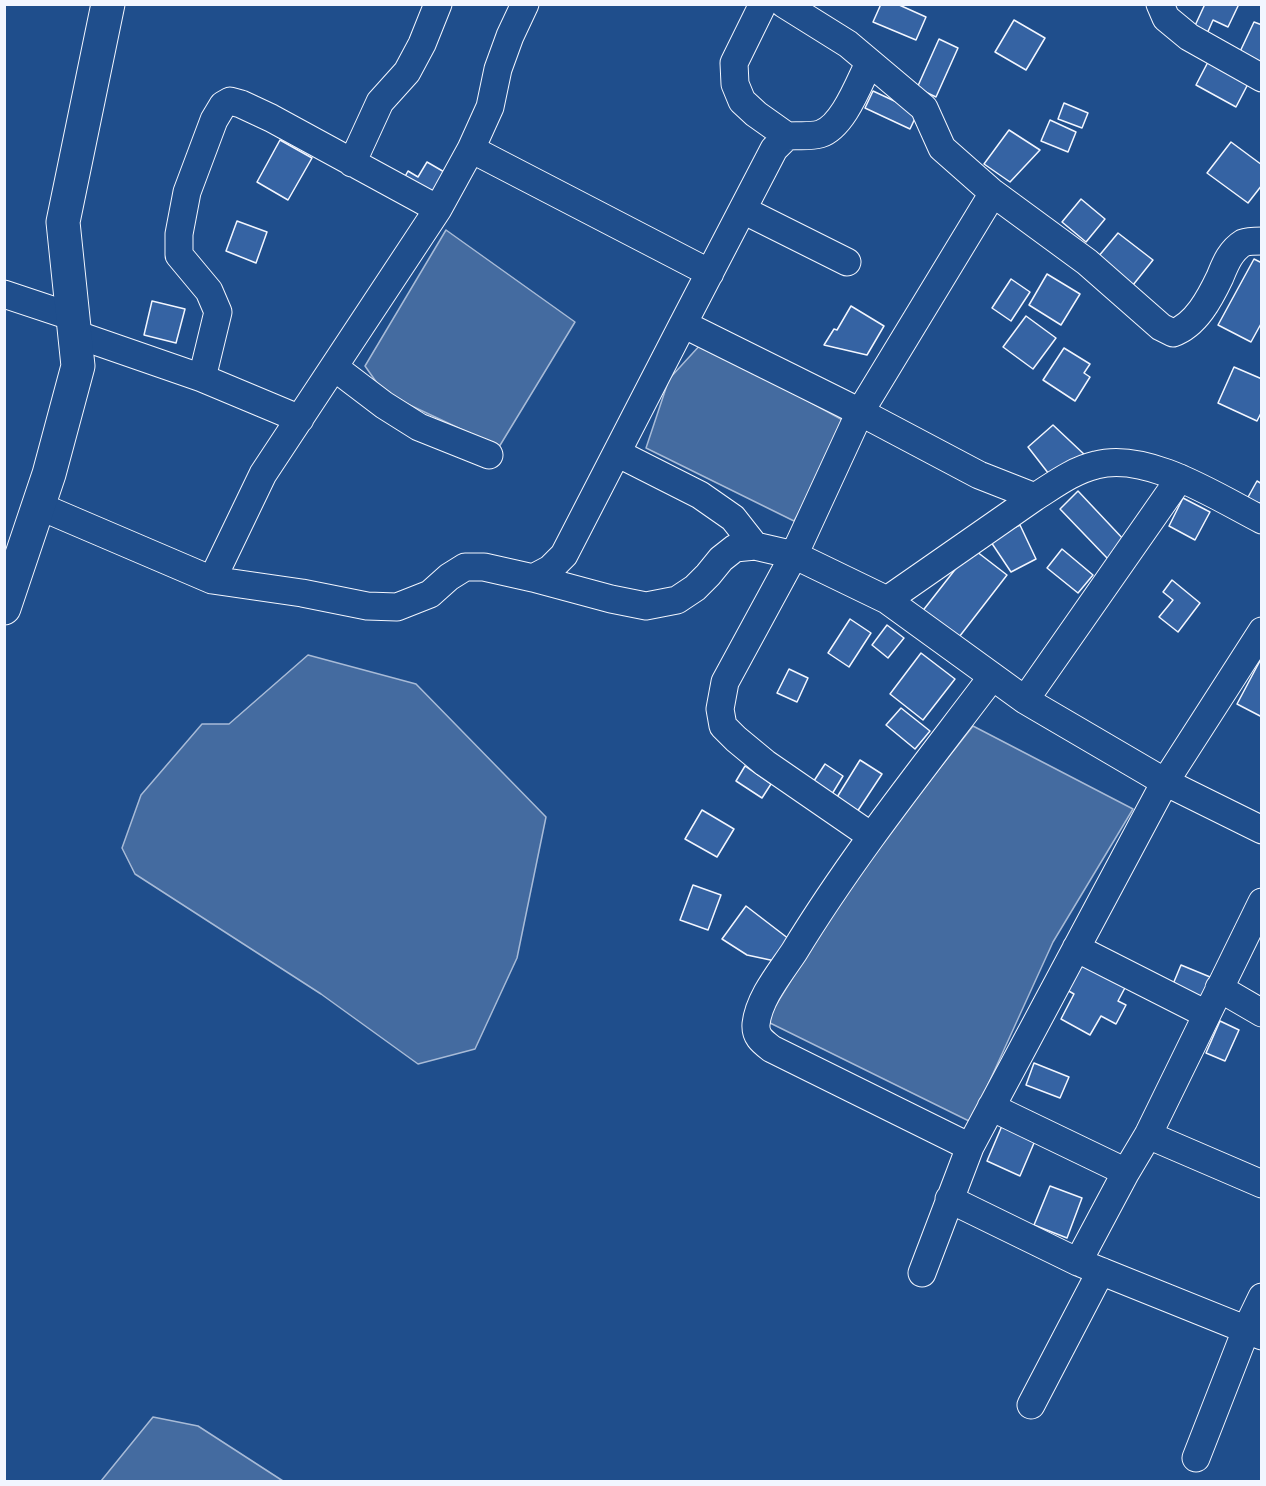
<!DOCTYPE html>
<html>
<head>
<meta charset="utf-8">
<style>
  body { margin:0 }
  #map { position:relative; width:1266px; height:1486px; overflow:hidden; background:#1f4e8c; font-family:Arial,sans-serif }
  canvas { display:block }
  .frame { position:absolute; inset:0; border:6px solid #f2f6ff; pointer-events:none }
</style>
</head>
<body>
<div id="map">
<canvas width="1266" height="1486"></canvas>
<div class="frame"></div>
</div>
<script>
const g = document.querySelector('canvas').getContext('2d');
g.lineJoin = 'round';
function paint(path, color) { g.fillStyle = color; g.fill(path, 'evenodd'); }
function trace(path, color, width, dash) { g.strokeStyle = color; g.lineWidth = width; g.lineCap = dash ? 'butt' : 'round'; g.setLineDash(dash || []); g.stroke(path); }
const water = new Path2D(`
  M446,230L575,322L499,447L384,393L365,366Z
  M702,343L848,423L794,521L646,448L669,379Z
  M308,655L416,684L546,817L517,958L475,1049L418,1064L321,994L135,874L122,848L141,795L202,724H229Z
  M973,726L1133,809L1053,942L971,1122L766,1021L860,869Z
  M153,1417L198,1426L283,1481H101Z`);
paint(water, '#446ba0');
trace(water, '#a8bbd7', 1.5);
const building = new Path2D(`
  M881,4H897L926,17L916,40L873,22Z
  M1205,4H1239L1228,27L1213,20L1206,36L1193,30Z
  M1014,20L1045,38L1026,70L995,52Z
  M1254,22L1262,25V70L1237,58Z
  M939,39L958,48L936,97L917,88Z
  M1209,60L1249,82L1236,107L1196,85Z
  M873,91L918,112L910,129L865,108Z
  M1064,103L1088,113L1082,128L1058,119Z
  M1050,120L1076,132L1068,152L1041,141Z
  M1009,130L1040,150L1010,182L984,164Z
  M280,140L312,158L288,200L257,182Z
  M1231,142L1262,165V185L1248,203L1207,173Z
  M427,162L446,173L430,201L401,184L408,171L418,177Z
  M1081,199L1105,219L1086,242L1062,222Z
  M237,221L267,232L256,263L226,251Z
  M1118,233L1153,260L1133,285L1098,257Z
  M1254,259L1262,263V322L1251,342L1218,325Z
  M1047,274L1080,294L1061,325L1029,305Z
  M1011,279L1030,292L1011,321L992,308Z
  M152,301L185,309L176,343L144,335Z
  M851,306L884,326L867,355L824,345L834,329L837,330Z
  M1026,316L1056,338L1033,369L1003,347Z
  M1064,348L1090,364L1084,373L1090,377L1075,401L1043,380Z
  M1234,367L1262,379V411L1257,421L1218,403Z
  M1053,425L1087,457L1052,478L1028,447Z
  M1257,481L1262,484V504L1247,499Z
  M1078,491L1126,542L1108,559L1060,509Z
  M1183,498L1210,512L1195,540L1169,526Z
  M1020,525L1036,559L1011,572L989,539Z
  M972,548L1007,575L956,641L921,613Z
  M1062,549L1093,575L1078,593L1047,568Z
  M1172,580L1200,603L1178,632L1159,617L1173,600L1163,592Z
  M850,619L871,633L849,667L828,653Z
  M887,625L904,638L888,658L872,645Z
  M921,653L955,679L923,720L890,694Z
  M1262,657V717L1237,704Z
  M789,669L808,678L797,702L777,693Z
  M901,708L930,731L915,749L886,725Z
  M860,760L882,774L855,815L834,802Z
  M825,764L843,776L829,799L810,787Z
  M745,766L771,784L762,798L736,781Z
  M702,810L734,829L717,857L685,839Z
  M693,885L721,895L708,930L680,920Z
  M746,906L789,939L775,961L747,955L722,939Z
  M1083,960L1127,984L1118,1001L1126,1005L1116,1024L1101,1016L1090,1035L1061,1019L1074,994L1067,990Z
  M1181,965L1215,979L1206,1003L1171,989Z
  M1220,1021L1239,1030L1225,1061L1206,1053Z
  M1034,1063L1069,1077L1060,1098L1026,1085Z
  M1004,1121L1037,1136L1020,1176L987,1161Z
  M1050,1186L1082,1198L1067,1238L1034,1225Z`);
paint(building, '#3563a3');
trace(building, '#f2f6ff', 1.5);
const street = new Path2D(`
  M763,4L734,63L735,84L742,101L756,114L787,136
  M784,4L848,44L924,108L942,148L993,193L1087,262L1161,327L1173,333C1196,325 1210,298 1220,277C1225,265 1230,251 1243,243C1248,241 1256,241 1262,241
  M1160,4L1166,18L1189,37L1262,78
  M869,63C859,83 843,127 820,134C810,137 797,135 787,136L774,149L683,324L860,412L979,475L1035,497C1054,485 1074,470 1096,465C1147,451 1217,497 1262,520
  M471,149L710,273
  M352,163L380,102L407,72L422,44L438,4
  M743,210L847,262
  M4,294L73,317
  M75,334L202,378L300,419
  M334,367L384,405L419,427L489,455
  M202,378L218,312L209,291L179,255V234L187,192L214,120L223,105L230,101L241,104L271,118L438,209
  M617,453L700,495L733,518L755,546
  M39,506L212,580L302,593L367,606L397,607L430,594L449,577L465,567H484L533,578L550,569L564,555L683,324
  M533,578L611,599L646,606L677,600L695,588L708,575L721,559L735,548L755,546L794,555L887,600L1025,700L1165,782L1262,830
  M212,580L263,474L438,209L471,149L490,107L498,69L510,36L525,4
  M887,600L1035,497
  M1025,700L1180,478
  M871,836L765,763L736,739L723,726L720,709L725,682L794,555L860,412L993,193
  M1076,948L1206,1014
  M1219,988L1262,1013
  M991,1107L1126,1172
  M1148,1135L1262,1184
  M970,1147L772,1049C763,1042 755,1037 756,1024C759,998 780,973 794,952C853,855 924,767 992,677
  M949,1199L1078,1262L1262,1336
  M1078,1262L1126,1172L1148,1135L1262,902
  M922,1273L970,1147L1165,782L1262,631
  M1031,1405L1101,1271
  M1196,1458L1246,1330L1262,1297`);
const secondary = new Path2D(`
  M4,608L49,474L78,366L63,222L108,4`);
trace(street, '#f2f6ff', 29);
trace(secondary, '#f2f6ff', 35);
trace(street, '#1f4e8c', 27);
trace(secondary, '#1f4e8c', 33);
</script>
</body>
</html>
